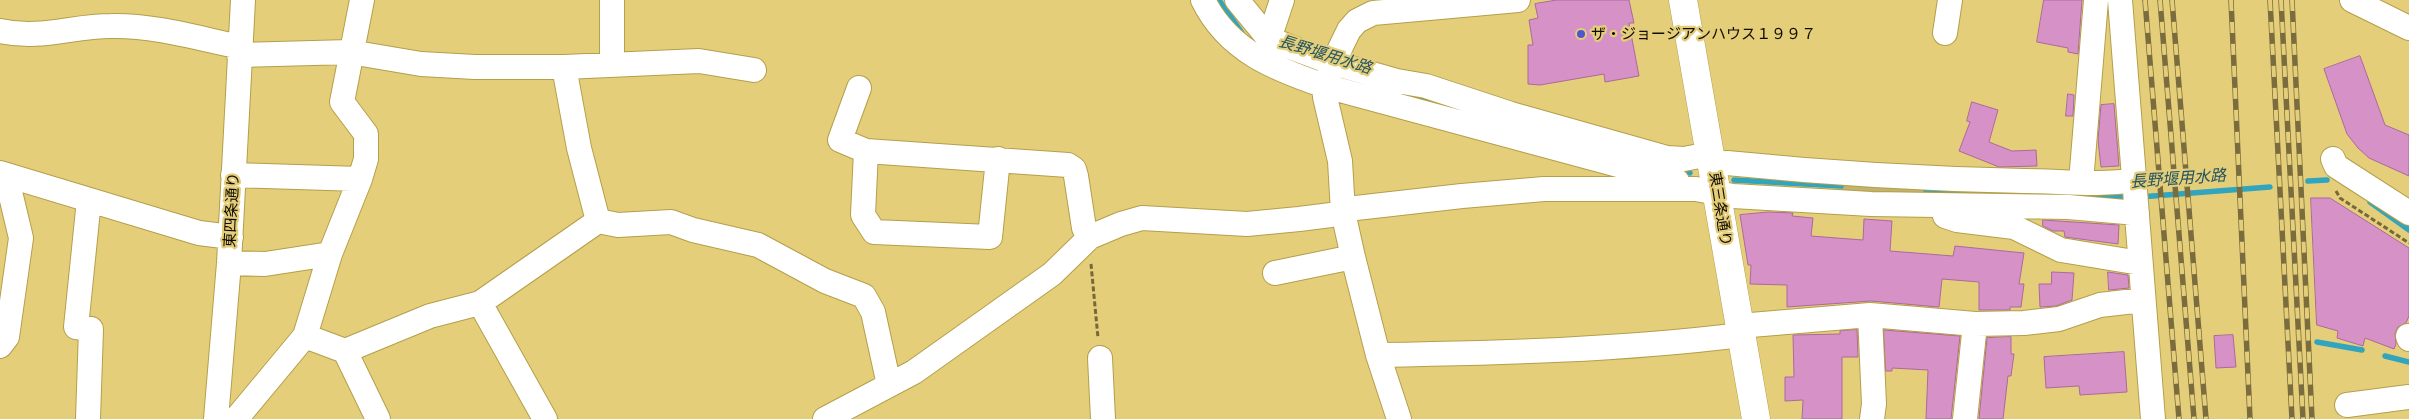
<!DOCTYPE html>
<html>
<head>
<meta charset="utf-8">
<style>
  body { margin:0 }
  canvas { display:block; background:#e4ce7a }
</style>
</head>
<body>
<canvas width="2409" height="419"></canvas>
<script>
const g = document.querySelector('canvas').getContext('2d');
g.lineJoin = 'round';
function paint(path, color) { g.fillStyle = color; g.fill(path, 'evenodd'); }
function trace(path, color, width, dash) { g.strokeStyle = color; g.lineWidth = width; g.lineCap = dash ? 'butt' : 'round'; g.setLineDash(dash || []); g.stroke(path); }
function drawText(font, color, halo, rows, align = 'center') {
  g.font = font + ' Inter,"Noto Sans JP",sans-serif'; g.lineWidth = 4.5; g.setLineDash([]); g.textBaseline = 'middle'; g.strokeStyle = halo; g.fillStyle = color; for (const [text, x, y, turn = 0] of rows) {
    g.save(); g.translate(x, y); g.rotate((+turn || 0) * Math.PI / 180); g.textAlign = isNaN(turn) ? turn : align; if (halo) g.strokeText(text, 0, 0); g.fillText(text, 0, 0); g.restore();
  }
}
paint(new Path2D(`
  M1842,179L1927,183L1926,200L1841,196Z`), '#c3b26d');
trace(new Path2D(`
  M1219,0L1242,33
  M1288,60L1320,70
  M1421,97L1441,103
  M1678,169L1690,173
  M1734,180L1841,186
  M2308,181L2327,180
  M1926,192L2054,195
  M2088,196L2131,197
  M2140,197L2270,187
  M2370,202L2409,230
  M2317,342L2362,350
  M2385,356L2409,362`), '#32a5be', 5.5);
const building = new Path2D(`
  M1557,0H1629L1634,23H1629L1639,76L1605,82L1604,74L1540,85L1528,84V45H1533L1529,20L1538,18L1535,4Z
  M2044,0H2082L2078,54L2068,52V48L2037,42Z
  M2360,56L2385,125L2409,135V176L2369,158L2358,148L2347,134L2324,69Z
  M2068,94L2074,95L2073,116H2066Z
  M1972,102L1998,110L1989,142L2012,151L2036,150L2037,166L1999,167L1959,151L1970,122L1967,121Z
  M2114,104L2119,166L2101,167L2098,140L2101,105Z
  M2311,198H2330L2409,248V316L2406,323L2398,327L2395,333L2396,344L2394,349L2365,338L2363,346L2337,338L2338,331L2317,325Z
  M1769,212L1793,213L1792,216L1813,218L1811,236L1863,240L1864,219L1892,221L1890,251L1953,256L1955,246L2024,253L2019,284H2024L2021,307H2010V310H1979V282L1942,279L1939,307L1871,301L1787,307V285L1750,284L1751,265H1748L1740,215Z
  M2043,220L2119,225L2118,244L2065,237L2064,231H2053L2043,226Z
  M2052,272L2074,273L2072,300L2056,306L2040,307L2039,284H2051Z
  M2108,272L2128,275L2129,288L2109,290Z
  M1857,330L1858,357H1842V419H1802L1803,400L1785,401V377H1794L1793,335L1840,334V331Z
  M1884,330L1960,336L1951,419H1926L1928,370L1892,368V371H1886Z
  M2233,335L2236,367L2216,368L2214,336Z
  M2011,337V354H2014L2011,376H2008L2003,419H1979L1987,338Z
  M2124,352L2127,392L2080,395L2079,386L2046,388L2044,357Z`);
paint(building, '#d691c6');
trace(building, '#ab699d', 1);
const minor = new Path2D(`
  M1203,0C1228,51 1275,69 1325,86L1677,181
  M1237,0L1269,39L1333,63L1397,81L1426,86L1511,114L1667,158L1684,159L1710,154
  M2120,0L2153,419
  M2352,0L2409,28
  M0,31C40,40 72,26 111,26C154,25 197,38 240,47
  M1945,33L1950,0
  M1269,39L1282,0
  M239,55L350,52L421,64L475,67H564L579,148L598,221L618,225L671,222L693,230L758,245L825,281L864,296L873,312L889,385
  M612,64V0
  M564,67L699,61L754,70
  M859,88L840,140L866,151L1068,165L1074,169L1076,176L1084,228L1090,237
  M866,151L863,215L874,232L990,237L998,159
  M2333,159L2336,166L2409,213
  M1712,164L1727,163C1826,173 1925,179 2024,181C2060,181 2099,186 2135,180
  M0,173L199,233L231,237
  M233,175L360,179
  M2081,182L2096,0
  M1945,216L1957,220L2014,227L2061,250L2140,263
  M229,263L265,264L330,254
  M1275,273L1353,257
  M480,303L545,419
  M1870,315L1874,404L1872,419
  M1739,326L1870,315L1975,324L2024,323L2059,319L2100,305L2143,300
  M305,336L345,351L430,316L480,303L598,221
  M2408,336L2409,339
  M0,346L7,337L21,238L6,175
  M345,351L378,419
  M1378,355C1500,353 1620,350 1741,335
  M1100,358L1103,419
  M2347,405L2409,397
  M88,419L91,329L76,327L89,200
  M216,419L229,263L243,0
  M236,419L305,336L330,254L360,179L366,159V134L342,102L362,0
  M825,419L914,372L1052,274L1090,237L1121,224L1142,218L1247,224L1299,219L1331,215L1356,208L1462,196L1544,189H1696L1733,196L1871,204L2068,207L2137,213
  M1399,419L1378,355L1353,257L1343,212L1340,161L1325,97V86L1333,63L1349,30L1357,21L1373,13L1518,0
  M1965,419L1975,324`);
const major = new Path2D(`
  M1683,0L1756,419`);
trace(minor, '#b49f4a', 26);
trace(major, '#b49f4a', 29);
trace(new Path2D(`
  M2336,191L2340,198L2409,243
  M1091,264L1098,338`), '#76683a', 3, [5, 2.5]);
trace(minor, '#fff', 24);
trace(major, '#fff', 28);
const rail = new Path2D(`
  M2145,0L2179,419
  M2160,0L2194,419
  M2172,0L2206,419
  M2231,0L2250,419
  M2270,0L2292,419
  M2281,0L2303,419
  M2292,0L2312,419`);
trace(rail, '#7a6c3d', 5.5);
trace(rail, '#e4ce7a', 4, [11]);
for (const [x, y, r, color] of [
  [1581,34,5,"#4f57cd"]
]) { const dot = new Path2D(); dot.arc(x, y, r, 0, 2 * Math.PI); g.fillStyle = color; g.fill(dot); trace(dot, '#e4ce7a', 2); }
drawText('15px', '#110b00', '#e4ce7a', [
  ["ザ・ジョージアンハウス１９９７",1591,34]
], 'left');
drawText('15px', '#110b00', '#e4ce7a', [
  ["東三条通り",1720,209,81],
  ["東四条通り",232,210,-87]
]);
drawText('italic 16px', '#265560', '#e4ce7a', [
  ["長野堰用水路",1325,55,17],
  ["長野堰用水路",2178,179,-4]
]);
</script>
</body>
</html>
